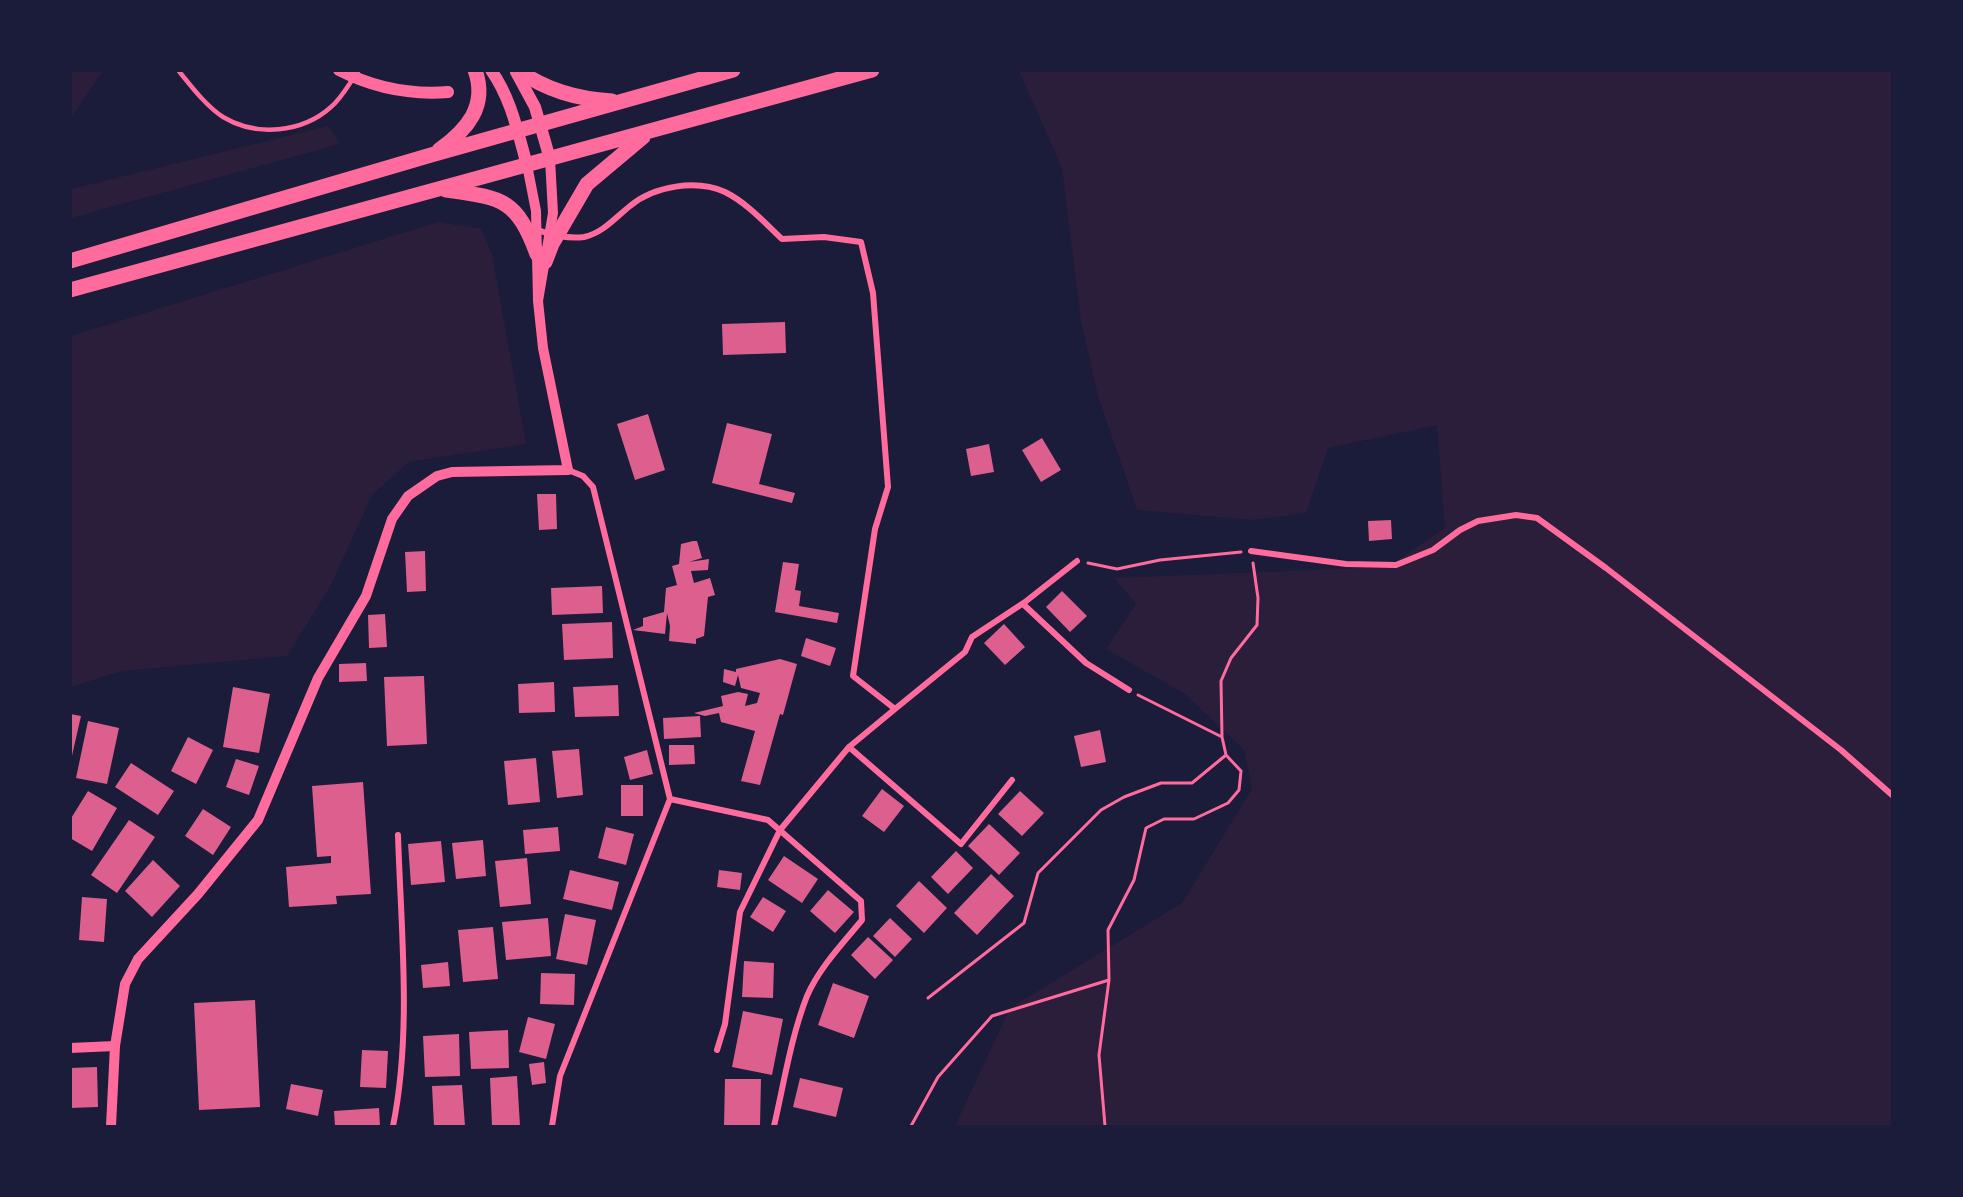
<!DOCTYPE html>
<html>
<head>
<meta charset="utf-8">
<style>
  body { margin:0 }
  #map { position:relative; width:1963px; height:1197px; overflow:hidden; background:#1b1b3a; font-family:Lato,sans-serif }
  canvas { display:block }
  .frame { position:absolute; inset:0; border:72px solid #1b1b3a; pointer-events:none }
</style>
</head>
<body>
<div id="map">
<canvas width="1963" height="1197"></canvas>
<div class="frame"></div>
</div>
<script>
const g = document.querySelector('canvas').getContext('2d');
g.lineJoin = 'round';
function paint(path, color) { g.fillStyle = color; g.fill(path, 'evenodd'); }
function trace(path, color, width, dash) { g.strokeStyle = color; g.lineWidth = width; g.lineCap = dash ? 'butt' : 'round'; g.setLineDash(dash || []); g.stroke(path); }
paint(new Path2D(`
  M71,70L103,71L71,118L70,71Z
  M1019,71H1892V1126H955L1010,1008L1182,903L1252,789L1244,750L1185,694L1106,649L1136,604L1114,578L1387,567L1445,528L1437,425L1328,448L1306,513L1253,520L1137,510L1098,396L1081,321L1062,168Z
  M328,126L340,144L71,218V189Z
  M438,222L481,229L492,254L526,444L409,462L372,495L330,587L287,656L122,671L71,687V336Z`), '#2a1e3b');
paint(new Path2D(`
  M785,322L786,353L723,355L722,324Z
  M648,414L665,470L635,480L617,424Z
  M727,423L772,434L759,484L795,493L792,503L712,483Z
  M1042,438L1061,470L1041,482L1022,450Z
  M989,444L994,472L971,476L966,449Z
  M537,494H556L557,529L539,530Z
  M1391,520L1392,539L1369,541L1368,521Z
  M693,541H697L702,558L689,562L709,559L708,570L691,571L694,583L710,578L715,595L708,597L704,636L696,639V644L669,641L670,626L667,613L665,634L633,630L643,626V618L664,612L666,588L677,585L672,566L679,564L681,544Z
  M425,551L426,591L407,592L405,552Z
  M783,562L799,564L795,590L801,591L799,606L839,613L837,623L775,612Z
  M602,586L603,613L552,615L551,588Z
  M1062,591L1087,616L1070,632L1046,607Z
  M385,614L387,647L369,648L368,615Z
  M612,622L613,658L564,660L562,624Z
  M1004,624L1025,647L1005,665L984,643Z
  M806,638L836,648L830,666L801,656Z
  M780,659L797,664L783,715L780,714L760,785L741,781L755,731L721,722L719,713L705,716L694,713L723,706L721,696L738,692L748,694L745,706L757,703L760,693L741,688L738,675L735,686L723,682L724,669L736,672V669Z
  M366,663L367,681L339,682V664Z
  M424,676L427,744L387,746L384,677Z
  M554,682L555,712L519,713L518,684Z
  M618,685L619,716L575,717L573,687Z
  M233,687L270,694L259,753L223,747Z
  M70,714L81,716L71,760H70Z
  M700,716L701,737L664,739L663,718Z
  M88,721L119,728L107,784L76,778Z
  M1100,730L1106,762L1081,767L1074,736Z
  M188,737L213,750L196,784L171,771Z
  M669,745H694L695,764L669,765Z
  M579,749L583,795L557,798L552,751Z
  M647,750L653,774L630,780L624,757Z
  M536,758L540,802L508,805L504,761Z
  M236,759L259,766L249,795L226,787Z
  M131,763L174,791L158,815L115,787Z
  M363,782L371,894L336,896L337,904L289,907L286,867L331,863V856L317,857L312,786Z
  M621,785H643V816H621Z
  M882,789L904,806L884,832L862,816Z
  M88,791L117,808L92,851L70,838V820Z
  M1020,791L1044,813L1022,836L998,814Z
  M203,809L231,827L213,855L185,836Z
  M129,820L155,837L117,893L91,875Z
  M989,824L1020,853L999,875L968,846Z
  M558,827L560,851L525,854L523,830Z
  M606,827L634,834L626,865L598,858Z
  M483,840L486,876L456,879L452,843Z
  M441,841L445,882L411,885L408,844Z
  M956,851L973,868L948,894L931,877Z
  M784,856L818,879L802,903L768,880Z
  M527,858L531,904L500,907L495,861Z
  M153,860L180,886L152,917L125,891Z
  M570,870L619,882L612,910L563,899Z
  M719,870L742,873L740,890L717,887Z
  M991,874L1014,896L977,935L954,913Z
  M919,881L947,908L924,933L896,906Z
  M828,890L854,912L835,933L810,911Z
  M82,897L107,899L104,942L79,940Z
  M763,897L786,911L773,932L750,917Z
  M565,914L596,920L587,965L556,959Z
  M548,918L551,956L506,960L502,922Z
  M890,918L912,939L895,957L873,936Z
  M493,927L498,979L463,982L458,930Z
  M868,937L893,960L875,979L851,955Z
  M744,961L774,963L773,998L742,997Z
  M448,962L450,986L423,988L421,965Z
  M541,973L575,974L574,1005L540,1004Z
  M833,983L869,996L854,1038L818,1025Z
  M255,1000L260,1107L199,1110L194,1003Z
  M743,1011L783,1019L772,1075L732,1067Z
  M528,1017L555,1024L546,1059L519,1052Z
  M508,1030L509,1068L471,1069L469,1032Z
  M459,1034L460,1076L425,1077L423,1036Z
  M362,1050L388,1051L386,1088L360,1087Z
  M544,1062L546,1083L532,1085L529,1064Z
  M97,1067L98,1107L70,1108V1068Z
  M517,1076L520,1126H492L490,1078Z
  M800,1078L843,1088L836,1117L793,1107Z
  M725,1079H761L760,1126H724Z
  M291,1084L323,1090L318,1116L286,1109Z
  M462,1085L465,1126H434L432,1086Z
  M379,1108L380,1126H335L334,1111Z`), '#dd5f8e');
trace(new Path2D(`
  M1088,563L1117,569L1160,560L1241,552
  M1138,695L1222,737
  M928,998L1024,923L1038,873L1101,810L1124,797L1161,783H1192L1226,755
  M911,1126L938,1077L992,1016L1109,980
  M1105,1126L1099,1055L1109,980L1108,930L1134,880L1146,828L1164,819H1194L1228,803L1239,790L1241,771L1226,755L1222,737L1221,681L1231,658L1257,625L1258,598L1253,563`), '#ff6b9d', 3);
trace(new Path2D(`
  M178,70C191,86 206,106 223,117C256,137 302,133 331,107C342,98 350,82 359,70`), '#ff6b9d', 4.5);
trace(new Path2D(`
  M535,229C549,235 569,239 584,237C603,233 616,217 630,206C654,186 696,179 725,192C747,203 764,222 782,239L824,237L861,242L873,293L888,487L875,529L853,676L895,709L849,747L780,830L740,912L725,1024L717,1050
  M1251,551L1346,564L1396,565L1433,550L1460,530L1478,521L1516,515L1537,518L1606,568L1841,750L1892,795
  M1023,604L1086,663L1129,690
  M895,709L965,652L972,637L1025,602L1077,561
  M849,747L961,844L1012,780
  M670,799L768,820L861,901L862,920C843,943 819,968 807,996C791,1037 784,1083 774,1126
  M393,1126C412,1032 401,931 398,835
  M552,1126L560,1076L670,799L593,487L583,476L568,470`), '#ff6b9d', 6);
trace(new Path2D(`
  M527,165L536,211L538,301L553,213L550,159
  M70,1048L115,1046
  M111,1126L115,1046L125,984L138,959L198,894L258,820L318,678L366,596L392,519L408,496L437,476L452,472L568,470L543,348L538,301`), '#ff6b9d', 10);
trace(new Path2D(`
  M339,70C374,88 409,95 448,92
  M491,70C511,98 518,133 527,165
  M516,72L535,107L550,159`), '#ff6b9d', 12);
trace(new Path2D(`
  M517,70C547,90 576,99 612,101
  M439,150C467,130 488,106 475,70
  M446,190C502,198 516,198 537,254
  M70,261L431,155L733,70
  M545,262L552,244L587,184L643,137
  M70,290L872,70`), '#ff6b9d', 15);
</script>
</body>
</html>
